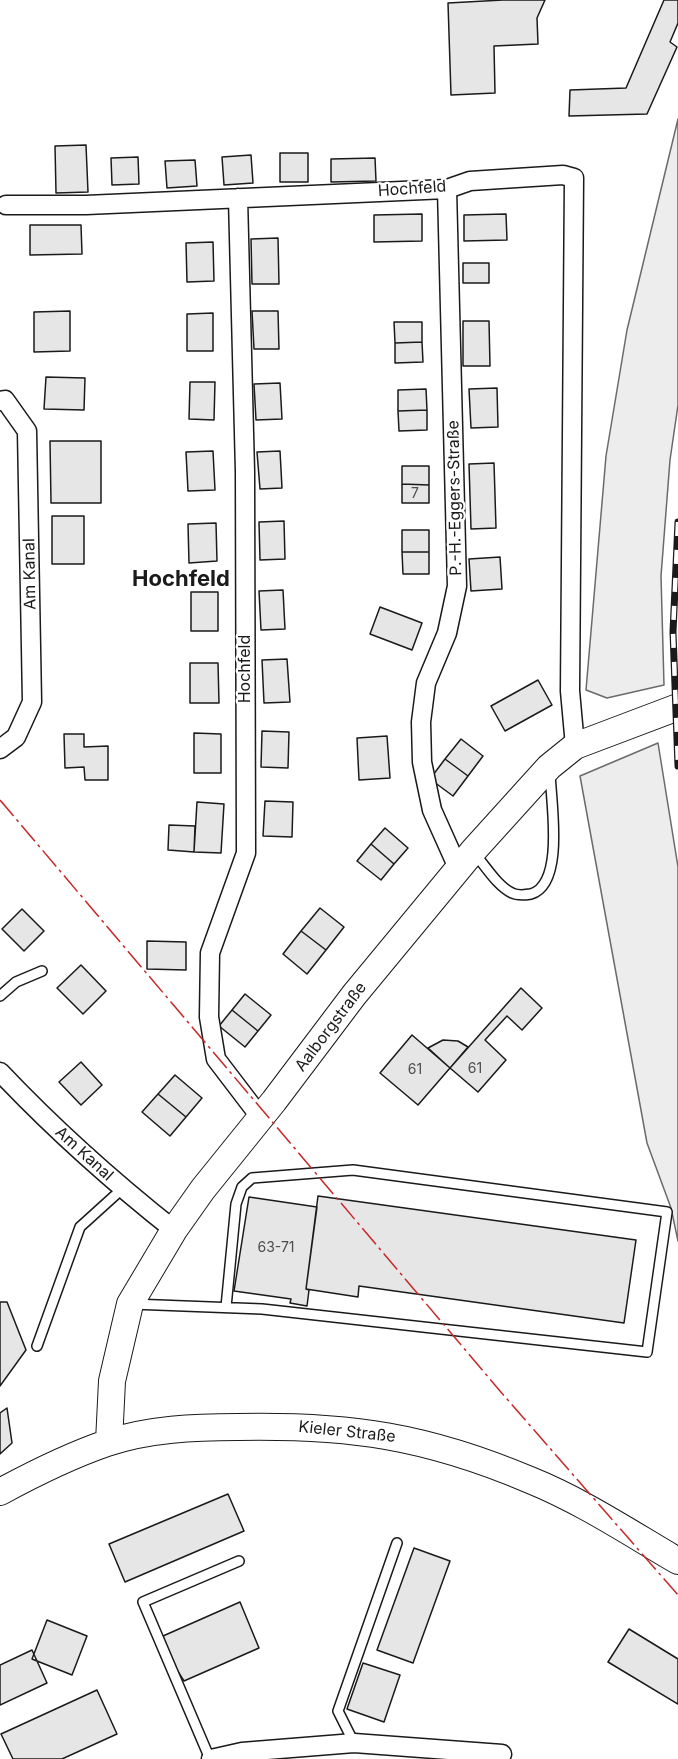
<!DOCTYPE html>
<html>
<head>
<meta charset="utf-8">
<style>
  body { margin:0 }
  canvas { display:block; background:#fff }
</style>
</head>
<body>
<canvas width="678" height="1759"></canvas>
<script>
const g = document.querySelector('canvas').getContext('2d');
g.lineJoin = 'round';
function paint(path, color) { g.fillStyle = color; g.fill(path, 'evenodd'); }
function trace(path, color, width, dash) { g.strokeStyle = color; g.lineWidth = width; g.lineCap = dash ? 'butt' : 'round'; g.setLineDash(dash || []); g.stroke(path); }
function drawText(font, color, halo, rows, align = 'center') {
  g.font = font + ' Inter,sans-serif'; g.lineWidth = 4.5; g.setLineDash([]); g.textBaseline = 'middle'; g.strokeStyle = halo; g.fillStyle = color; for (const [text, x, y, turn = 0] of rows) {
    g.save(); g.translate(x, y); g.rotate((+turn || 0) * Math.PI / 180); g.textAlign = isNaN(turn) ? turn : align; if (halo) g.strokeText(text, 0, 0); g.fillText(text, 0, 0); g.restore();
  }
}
const built = new Path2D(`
  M678,119V405L670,460L661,576L664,685L607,698L586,690L606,456L627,330Z
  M658,743L678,867V1241L671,1208L647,1143L580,776Z`);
paint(built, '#ededed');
trace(built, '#6a6a6a', 1.5);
const building = new Path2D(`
  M503,0H545L537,18L538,44L494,46L495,93L451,95L448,3Z
  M664,0H678V23L670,42L677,47L647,114L569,116L570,90L626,88Z
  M86,145L88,192L56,193L55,146Z
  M280,153H308V182H280Z
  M251,155L253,183L224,185L222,157Z
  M138,157L139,184L112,185L111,158Z
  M375,158L376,181L331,182V159Z
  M195,160L197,186L167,188L165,161Z
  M422,214V241L374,242V215Z
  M506,214L507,240L464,241V215Z
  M30,225H81L82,254L30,255Z
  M278,238L279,284H252L251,239Z
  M213,242L214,281L187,282L186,243Z
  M463,263H489V283H463Z
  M70,311V351L34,352V312Z
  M252,311H278L279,349H254Z
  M213,313V351H187V314Z
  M463,321H489L490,366H463Z
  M394,322H422V342L395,343Z
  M422,342L423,362L395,363V343Z
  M46,377L85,378L84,410L44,409Z
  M190,382H215L214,420L189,419Z
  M280,383L282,419L256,420L254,384Z
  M497,388L498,427L471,428L469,389Z
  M426,389L427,410L398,411V390Z
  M427,410V430L399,431L398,411Z
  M50,441H101V503H51Z
  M213,451L215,490L188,491L186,452Z
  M280,451L282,488L260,489L257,452Z
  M494,463L496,528L471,529L469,464Z
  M402,466H429V485L402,484Z
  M402,484L429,485V503H402Z
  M52,516H84V564H52Z
  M284,521L285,559L260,560L259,522Z
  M216,523L217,561L189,563L188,524Z
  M402,530H429V552H402Z
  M402,552H429V574H403Z
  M500,557L502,589L471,591L469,559Z
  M283,590L285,629L261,630L259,591Z
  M191,592H218V631H191Z
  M380,607L422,623L412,650L370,634Z
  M287,659L290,702L264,703L262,660Z
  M190,663H218L219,703H190Z
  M538,680L552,705L505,731L491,706Z
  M262,731L289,732L288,768L261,767Z
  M194,733L221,734V773H194Z
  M64,734H84V747L108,746V780H85L84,767L65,768Z
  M387,736L390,778L359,780L357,738Z
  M461,739L483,756L468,776L445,759Z
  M445,759L468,776L453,796L430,779Z
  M265,801L293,802L292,837L263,836Z
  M197,802L224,804L221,853L194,852Z
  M169,825L195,826L194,852L168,850Z
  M385,828L408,848L394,864L371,844Z
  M371,844L394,864L381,880L357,861Z
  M320,908L344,927L326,950L301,931Z
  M22,909L44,931L24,951L2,929Z
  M301,931L326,950L307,974L283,954Z
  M147,941L186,942V970L147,969Z
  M81,965L106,991L83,1014L57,988Z
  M521,988L542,1008L522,1030L507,1016L485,1040L506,1060L478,1092L450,1068Z
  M245,994L271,1015L258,1031L232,1010Z
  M232,1010L258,1031L245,1047L219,1026Z
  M412,1035L450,1068L418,1105L380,1073Z
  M443,1040L458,1041L468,1047L450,1068L428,1048Z
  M81,1062L102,1085L81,1105L59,1082Z
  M175,1075L202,1098L186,1117L158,1094Z
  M158,1094L186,1117L170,1136L142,1112Z
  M318,1196L636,1240L624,1323L359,1286L358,1297L306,1289Z
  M249,1197L317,1207L306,1289L309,1290L307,1306L290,1303L291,1299L234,1291Z
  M0,1302H7L26,1350L0,1386Z
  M7,1408L12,1443L0,1454V1413Z
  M228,1494L244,1531L125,1582L109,1544Z
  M414,1548L450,1561L413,1663L377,1650Z
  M240,1602L259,1648L184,1681L170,1659L163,1636Z
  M47,1620L87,1636L72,1675L32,1659Z
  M629,1629L678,1659V1704L608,1662Z
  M32,1650L47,1683L0,1705V1665Z
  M363,1663L400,1675L384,1722L347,1709Z
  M97,1690L117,1734L62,1759H13L1,1734Z`);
paint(building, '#e6e6e6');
trace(building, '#1a1a1a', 1.5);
const lane = new Path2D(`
  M474,853C485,865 497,886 512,893C518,896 525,895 531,894C565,884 551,802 550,773
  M0,996L16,982L42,971
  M132,1304L262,1309L647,1352L667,1212L353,1170L252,1178L242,1187L236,1204L226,1307
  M37,1346L80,1227L122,1189
  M354,1743L338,1711L397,1543
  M210,1759L143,1602L239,1561`);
const street = new Path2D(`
  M447,189L457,586L447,633L426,683L421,722L422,762L432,810L458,868
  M238,198L245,472L246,853L210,953L209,1017L216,1059L261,1118
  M6,205H86L447,189L470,181L563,175L574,178L570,691L575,746
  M0,401L5,400L27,431L32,702L16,737L0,749
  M0,1072C54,1129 112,1181 174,1230
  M211,1759L242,1752L354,1743L502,1754`);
const secondary = new Path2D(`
  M109,1442L112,1381L130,1304L174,1230L203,1189L274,1101L354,995L473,851L549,767L575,746L678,707
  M0,1492C35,1473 69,1456 107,1443C148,1429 195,1427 238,1427C350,1425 426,1436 530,1480C582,1501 630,1533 678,1561`);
trace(lane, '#1a1a1a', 12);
trace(street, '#1a1a1a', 21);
trace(secondary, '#1a1a1a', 28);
trace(lane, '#fff', 9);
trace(street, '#fff', 18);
trace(secondary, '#fff', 26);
const rail = new Path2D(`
  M678,522L673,632L678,766`);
trace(rail, '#1a1a1a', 7);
trace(rail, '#fff', 4.5, [14]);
trace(new Path2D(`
  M0,800L500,1391L678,1595`), '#c62828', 1.5, [21, 4.5, 3, 4.5]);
drawText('14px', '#4d4d4d', null, [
  ["7",415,494],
  ["61",475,1069],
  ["61",415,1070],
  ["63-71",276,1248]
]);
drawText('16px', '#1a1a1a', '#fff', [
  ["Hochfeld",412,189,-4],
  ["P.-H.-Eggers-Straße",455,498,-91],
  ["Am Kanal",30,574,-91],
  ["Hochfeld",245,669,-90],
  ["Aalborgstraße",331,1027,-53],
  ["Am Kanal",84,1154,42],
  ["Kieler Straße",347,1432,6]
]);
drawText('bold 22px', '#1a1a1a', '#fff', [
  ["Hochfeld",181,579]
]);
</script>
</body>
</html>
